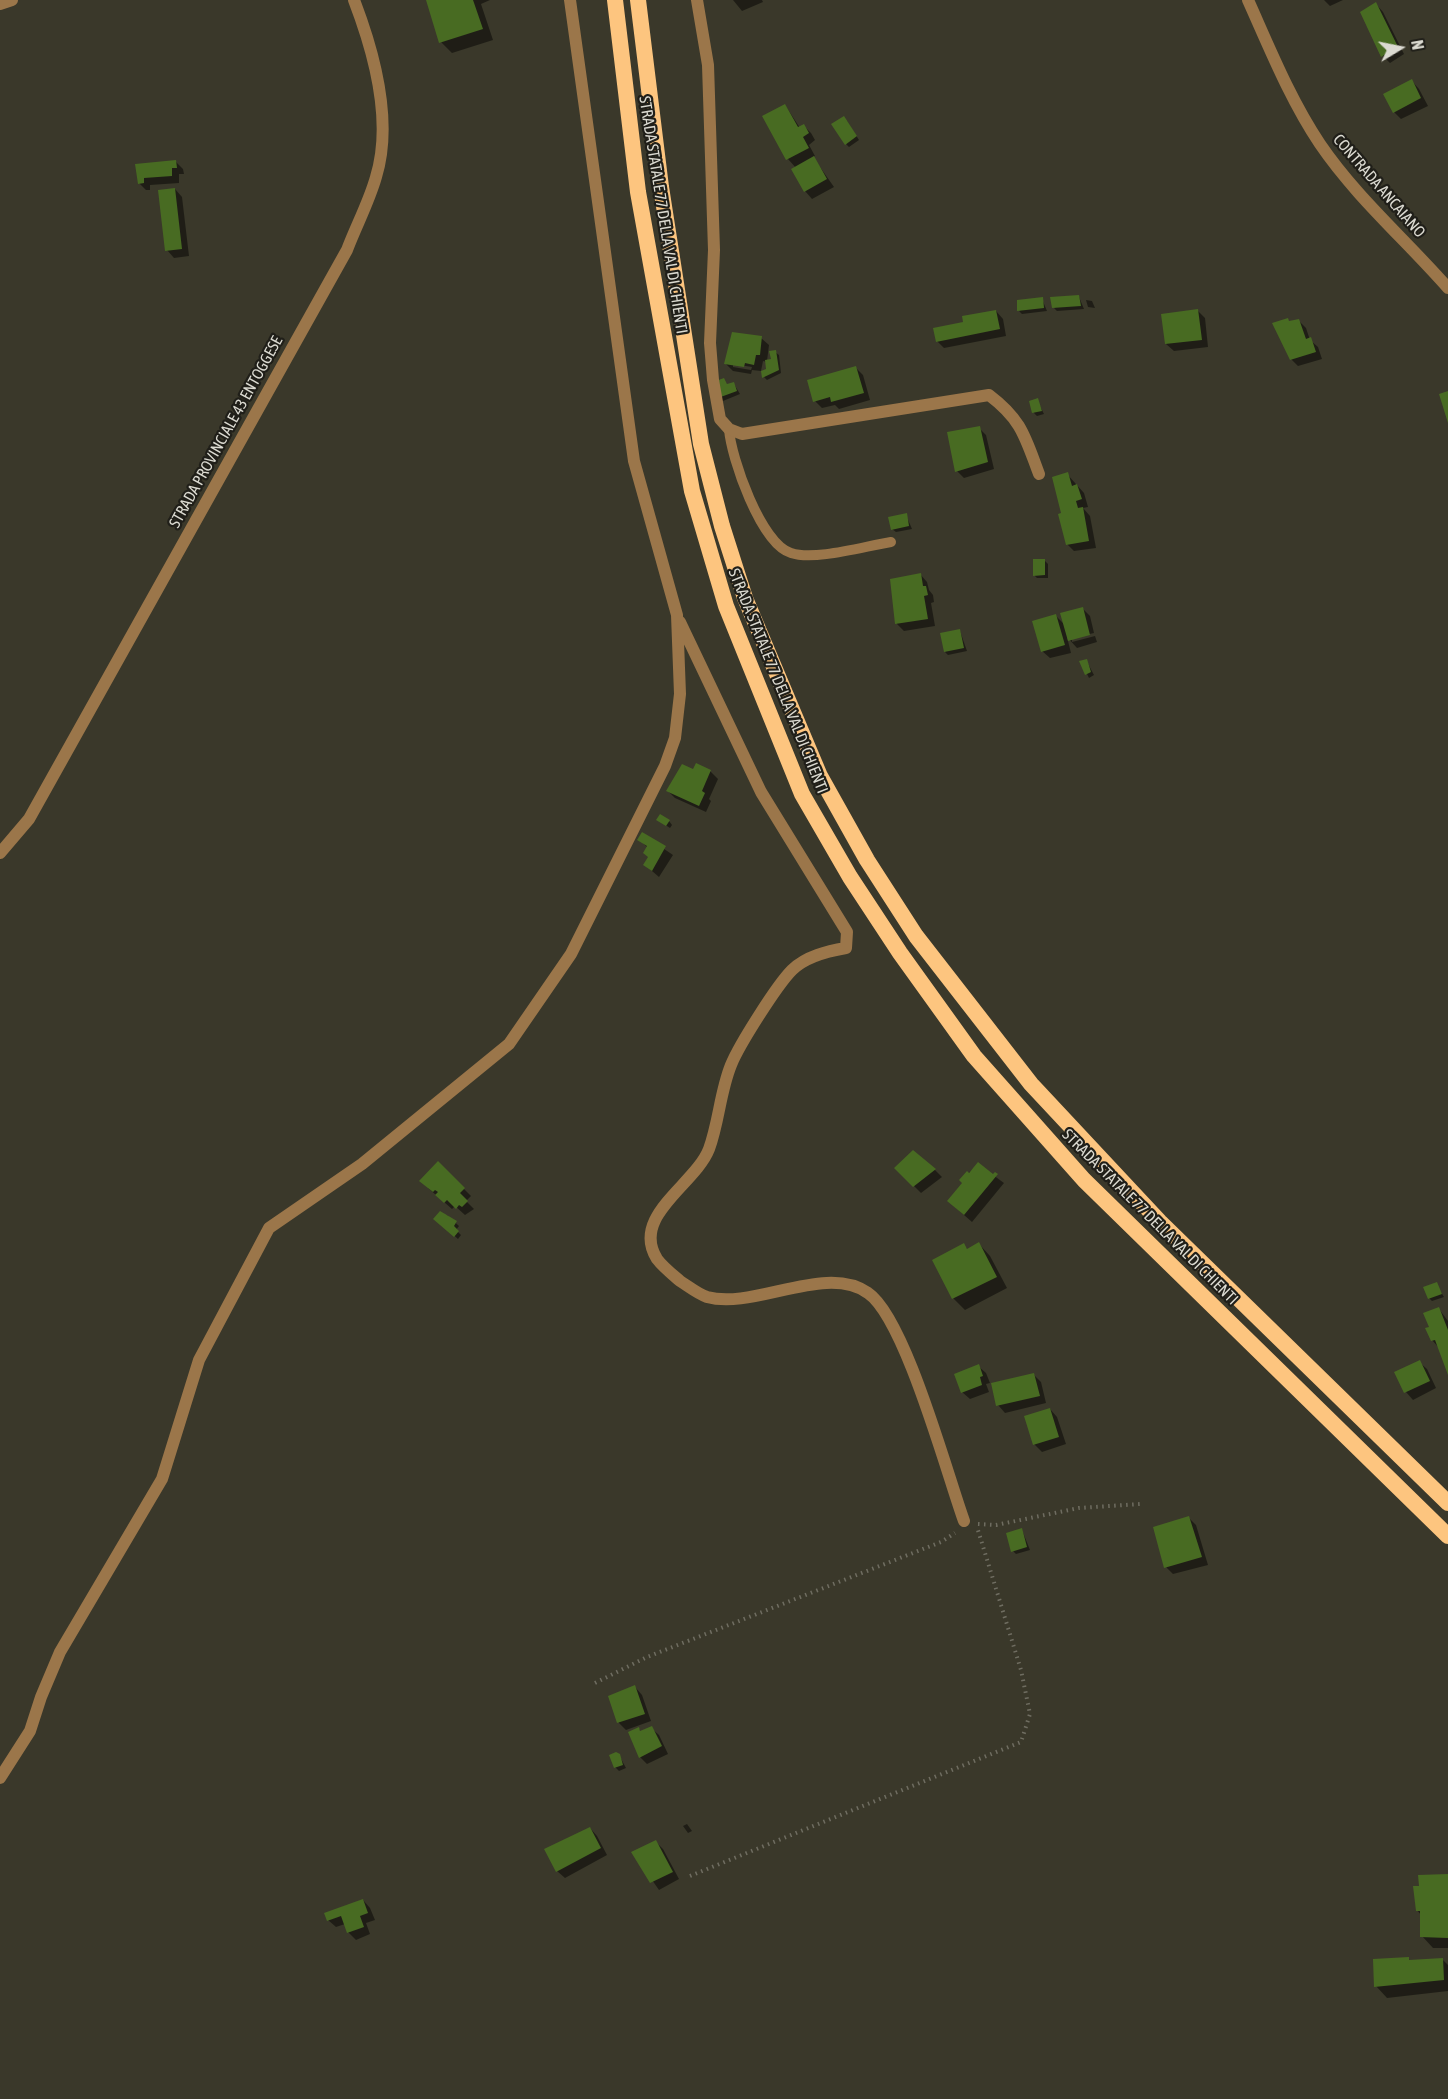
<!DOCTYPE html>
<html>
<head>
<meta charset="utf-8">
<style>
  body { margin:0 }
  #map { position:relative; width:1448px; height:2099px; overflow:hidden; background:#3a382a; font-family:"Asap Condensed",sans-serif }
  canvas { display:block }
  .north { position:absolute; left:1370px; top:18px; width:60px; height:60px; -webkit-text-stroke:4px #201f19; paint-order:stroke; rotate:80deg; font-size:16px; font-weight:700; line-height:24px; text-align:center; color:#dbdad1 }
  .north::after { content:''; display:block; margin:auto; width:21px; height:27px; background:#dbdad1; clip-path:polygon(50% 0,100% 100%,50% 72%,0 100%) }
</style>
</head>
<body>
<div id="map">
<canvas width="1448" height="2099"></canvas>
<div class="north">N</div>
</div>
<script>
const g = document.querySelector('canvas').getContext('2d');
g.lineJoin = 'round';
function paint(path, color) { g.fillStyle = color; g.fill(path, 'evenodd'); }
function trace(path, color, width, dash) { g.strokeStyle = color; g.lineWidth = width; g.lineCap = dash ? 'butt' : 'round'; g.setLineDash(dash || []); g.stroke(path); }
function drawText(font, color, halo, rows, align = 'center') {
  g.font = font + ' "Asap Condensed",sans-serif'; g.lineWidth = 4.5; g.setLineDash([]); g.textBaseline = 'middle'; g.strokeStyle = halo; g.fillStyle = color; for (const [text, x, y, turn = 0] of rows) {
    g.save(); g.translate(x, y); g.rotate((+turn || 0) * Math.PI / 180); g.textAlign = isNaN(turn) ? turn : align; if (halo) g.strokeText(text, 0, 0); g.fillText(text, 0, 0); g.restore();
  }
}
paint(new Path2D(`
  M427,0H490L481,4L493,40L452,53L441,42Z
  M733,0H762L763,2L742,11Z
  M1324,0H1343L1330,6Z
  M1376,4L1383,12L1404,54L1390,63L1383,56Z
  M1412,81L1419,89L1428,106L1401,119L1394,112Z
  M785,105L800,128L804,126L811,133L815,140L809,145L815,156L813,157L834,187L812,199L805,191L793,169L796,168L788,159L764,117Z
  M847,121L859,140L849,147L846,144Z
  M176,162L183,169L184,174H179V183L150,185V190H146L139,183L136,166Z
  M175,189L182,197L189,256L174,258L167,250Z
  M1079,297L1084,309L1057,311L1054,308Z
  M1042,299L1047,311L1022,314L1019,311Z
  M1086,300L1092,301L1095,308L1088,307Z
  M996,311L1003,319L1006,336L944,348L937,341L965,323Z
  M1198,311L1205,318L1208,347L1174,351L1166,344Z
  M1298,320L1306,328L1310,340L1318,347L1322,359L1298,366L1291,359L1290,323Z
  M761,338L769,345L767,361L772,360L775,352L779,355L781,373L767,380L764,377L768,370L767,362L763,361L761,371L752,370L751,374L733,371L726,364ZM733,364L752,367L751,370L733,367Z
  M856,368L863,375L870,400L839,409L835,405L822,408L815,401Z
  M724,380L728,386L734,384L740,394L723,401L719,397Z
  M1037,400L1044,414L1037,416L1034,413Z
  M979,428L986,435L994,469L964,478L957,471Z
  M1067,474L1084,493L1088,507L1083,508L1090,516L1096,548L1074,551L1067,544L1063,514Z
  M906,515L912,529L896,532L892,529Z
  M1044,560L1048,564V578H1037L1034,575Z
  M920,574L927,582L929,590L933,595L934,602L931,603L935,626L904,631L897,624L892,580Z
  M1082,608L1090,616L1094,633L1072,638V642L1095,636L1097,642L1077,648L1067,637L1071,653L1050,658L1042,651L1056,616L1066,626Z
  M960,631L967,651L948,655L945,652Z
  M1086,660L1094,675L1089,678L1081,662Z
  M710,771L718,779L709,799L711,801L706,812L675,798L668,791L694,772Z
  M658,820L669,821L672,825L670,828Z
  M642,834L673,855L659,877L645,865L649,858L648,848L639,839Z
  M438,1163L471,1196L466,1201L474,1209L465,1215L455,1206L452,1209L428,1188Z
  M978,1164L1004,1183L972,1222L956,1208L964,1183L961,1180Z
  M896,1168L935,1170L942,1177L921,1193Z
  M447,1215L459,1226L456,1230L461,1235L458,1239L439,1222Z
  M979,1244L990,1256L1007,1288L965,1310L953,1298L934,1260L963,1245L968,1250Z
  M1436,1284L1444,1297L1432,1301L1429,1298Z
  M1439,1309L1448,1321V1372L1439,1348L1432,1340L1431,1328Z
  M1419,1362L1427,1369L1436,1388L1413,1400L1406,1392L1396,1373Z
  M978,1366L986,1373L990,1383L986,1384L989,1392L970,1399L962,1392Z
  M1034,1375L1041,1382L1046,1403L1005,1413L998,1405Z
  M1050,1409L1057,1417L1066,1444L1042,1452L1034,1444Z
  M1189,1518L1196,1525L1208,1565L1173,1574L1166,1567Z
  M1022,1530L1030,1550L1016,1554L1013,1551Z
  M635,1687L642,1695L651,1721L626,1730L619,1723L611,1696Z
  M651,1728L659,1735L668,1754L647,1764L640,1757L639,1729L641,1732Z
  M619,1755L626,1768L619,1771L615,1767Z
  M687,1824L692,1831L688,1833L683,1826Z
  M590,1828L597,1836L607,1855L565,1878L557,1871Z
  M656,1842L663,1849L679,1879L659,1890L643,1867Z
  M1448,1875V1948H1433L1422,1936L1421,1915L1417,1910L1420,1887Z
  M363,1900L370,1908L375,1920L366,1923L370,1934L356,1940L348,1932L345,1924L336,1927L328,1920Z
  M1408,1959L1411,1961L1442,1959L1448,1965V1991L1387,1998L1376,1986Z`), '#0007');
paint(new Path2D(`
  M426,0H473L483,29L439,43Z
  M1376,2L1398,47L1381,57L1360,12Z
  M1412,79L1421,98L1393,113L1383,94Z
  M785,104L798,127L804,124L809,133L803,137L809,148L786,160L762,116Z
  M844,116L857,136L845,145L831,124Z
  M814,156L827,179L804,192L791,169Z
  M176,160L177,168H172V176L144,178V183L138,184L135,164Z
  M175,188L182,249L165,251L158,190Z
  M1079,295L1081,306L1052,308L1050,297Z
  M1043,297L1044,308L1017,311V300Z
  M1198,309L1202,340L1165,344L1161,314Z
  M996,310L1000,329L936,342L933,328L963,322L962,316Z
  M1288,318L1289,321L1299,319L1306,339L1311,337L1316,352L1290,360L1272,323Z
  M732,332L762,336L760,355H756L754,365L745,363L744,367L724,364Z
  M776,350L779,370L762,378L761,371L766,369L765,360L771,359L769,351Z
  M856,366L864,393L831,402L830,397L813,402L807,380Z
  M724,378L727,384L734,382L737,391L718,398L713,382Z
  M1448,391V423L1439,394Z
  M1038,398L1042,411L1032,413L1029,401Z
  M980,426L988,462L955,472L947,432Z
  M1068,472L1072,486L1077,484L1082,499L1076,501L1078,508L1083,507L1089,541L1066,545L1058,514L1061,513L1052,477Z
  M907,513L909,526L891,530L888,517Z
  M1033,559H1045V575L1033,576Z
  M921,573L923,586H926L928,595L924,596L928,619L895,624L890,579Z
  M1083,607L1090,635L1068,641L1060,613Z
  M1056,614L1065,645L1041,652L1032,621Z
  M960,629L964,648L944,652L940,633Z
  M1087,659L1091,672L1085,675L1079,661Z
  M696,763L711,770L702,791L705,793L699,806L666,791L682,764L693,769Z
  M660,814L670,820L666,826L656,820Z
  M642,832L666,846L652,871L643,865L648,857L643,853L647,846L637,840Z
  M913,1150L936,1169L913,1187L894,1168Z
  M438,1161L465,1188L460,1193L468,1201L462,1207L459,1205L456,1209L447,1200L444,1203L435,1195L438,1192L435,1190L433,1192L419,1181Z
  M978,1162L993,1174L995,1172L998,1174L964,1215L947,1201L962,1183L959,1180L967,1171L969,1173Z
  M440,1211L457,1221L454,1226L459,1231L454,1237L433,1219Z
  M979,1242L997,1277L952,1299L932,1260L964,1243L967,1249Z
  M1437,1282L1442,1294L1428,1299L1423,1287Z
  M1439,1307L1448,1330V1375L1435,1340L1431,1341L1425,1328L1429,1327L1423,1313Z
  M1420,1360L1430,1381L1404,1393L1394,1372Z
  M979,1364L983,1376L980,1377L982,1385L961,1393L954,1374Z
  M1034,1373L1040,1396L996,1406L991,1383Z
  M1050,1408L1059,1437L1033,1445L1024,1416Z
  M1189,1516L1202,1557L1164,1568L1153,1527Z
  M1022,1528L1027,1547L1011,1552L1006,1533Z
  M635,1685L645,1714L617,1723L608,1696Z
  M652,1726L662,1746L639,1758L628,1732L639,1727L640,1731Z
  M616,1752L620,1754L623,1765L614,1768L609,1755Z
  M590,1827L601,1848L556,1872L544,1849Z
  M656,1840L673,1872L650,1883L631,1852Z
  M1448,1874V1938L1420,1937V1911H1416L1413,1886H1419L1418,1875Z
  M363,1899L368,1913L360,1916L364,1927L347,1933L341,1916L327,1921L324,1913Z
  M1409,1957V1960L1443,1958L1444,1980L1374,1987L1373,1959Z`), '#486b22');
trace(new Path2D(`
  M978,1524L996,1525L1079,1508L1140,1504
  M595,1683L647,1657L941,1542L955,1533
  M690,1876L1021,1742L1030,1714L1021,1670L977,1527`), '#6f6d61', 4, [1.5, 4.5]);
trace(new Path2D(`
  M729,429C731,458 761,544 791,553C815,561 865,546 891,542`), '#9b764a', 10);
trace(new Path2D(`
  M697,0L708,65L714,250L710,343L713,380L720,419L729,429L742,434L989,395C1022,420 1025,437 1039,474
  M0,4L12,0
  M680,622L761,792L847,932L846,948C828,951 806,956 792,970C777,985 739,1045 731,1065C720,1092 719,1122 709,1149C695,1185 630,1216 657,1259C663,1267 673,1275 680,1281C688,1286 698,1294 707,1297C754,1310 826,1263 868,1293C905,1318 947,1474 964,1521
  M0,1778L30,1731L41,1697L60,1652L162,1479L199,1360L269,1228L362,1164L509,1044L571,954L665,766L675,738L680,694L677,615L634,461L570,0`), '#9b764a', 12);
trace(new Path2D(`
  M1248,0C1270,49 1290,99 1320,144C1356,197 1406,240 1448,288
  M0,853L29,819L347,250C356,226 369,202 376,177C393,122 374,52 354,0`), '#9b764a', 12);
trace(new Path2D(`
  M615,0L638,192L692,491L726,606L802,794L850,877L900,953L974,1056L1084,1180L1448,1536
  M638,0L661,187L701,444L722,526L745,598L820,776L867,860L916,936L1031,1084L1160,1222L1448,1503`), '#fdc57f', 16);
drawText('16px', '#dbdad1', '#201f19', [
  ["CONTRADA ANCAIANO",1379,186,49],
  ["STRADA STATALE 77 DELLA VAL DI CHIENTI",663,215,81],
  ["STRADA PROVINCIALE 43 ENTOGGESE",226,432,-61],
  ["STRADA STATALE 77 DELLA VAL DI CHIENTI",778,681,68],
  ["STRADA STATALE 77 DELLA VAL DI CHIENTI",1150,1217,45]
]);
</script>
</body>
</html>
